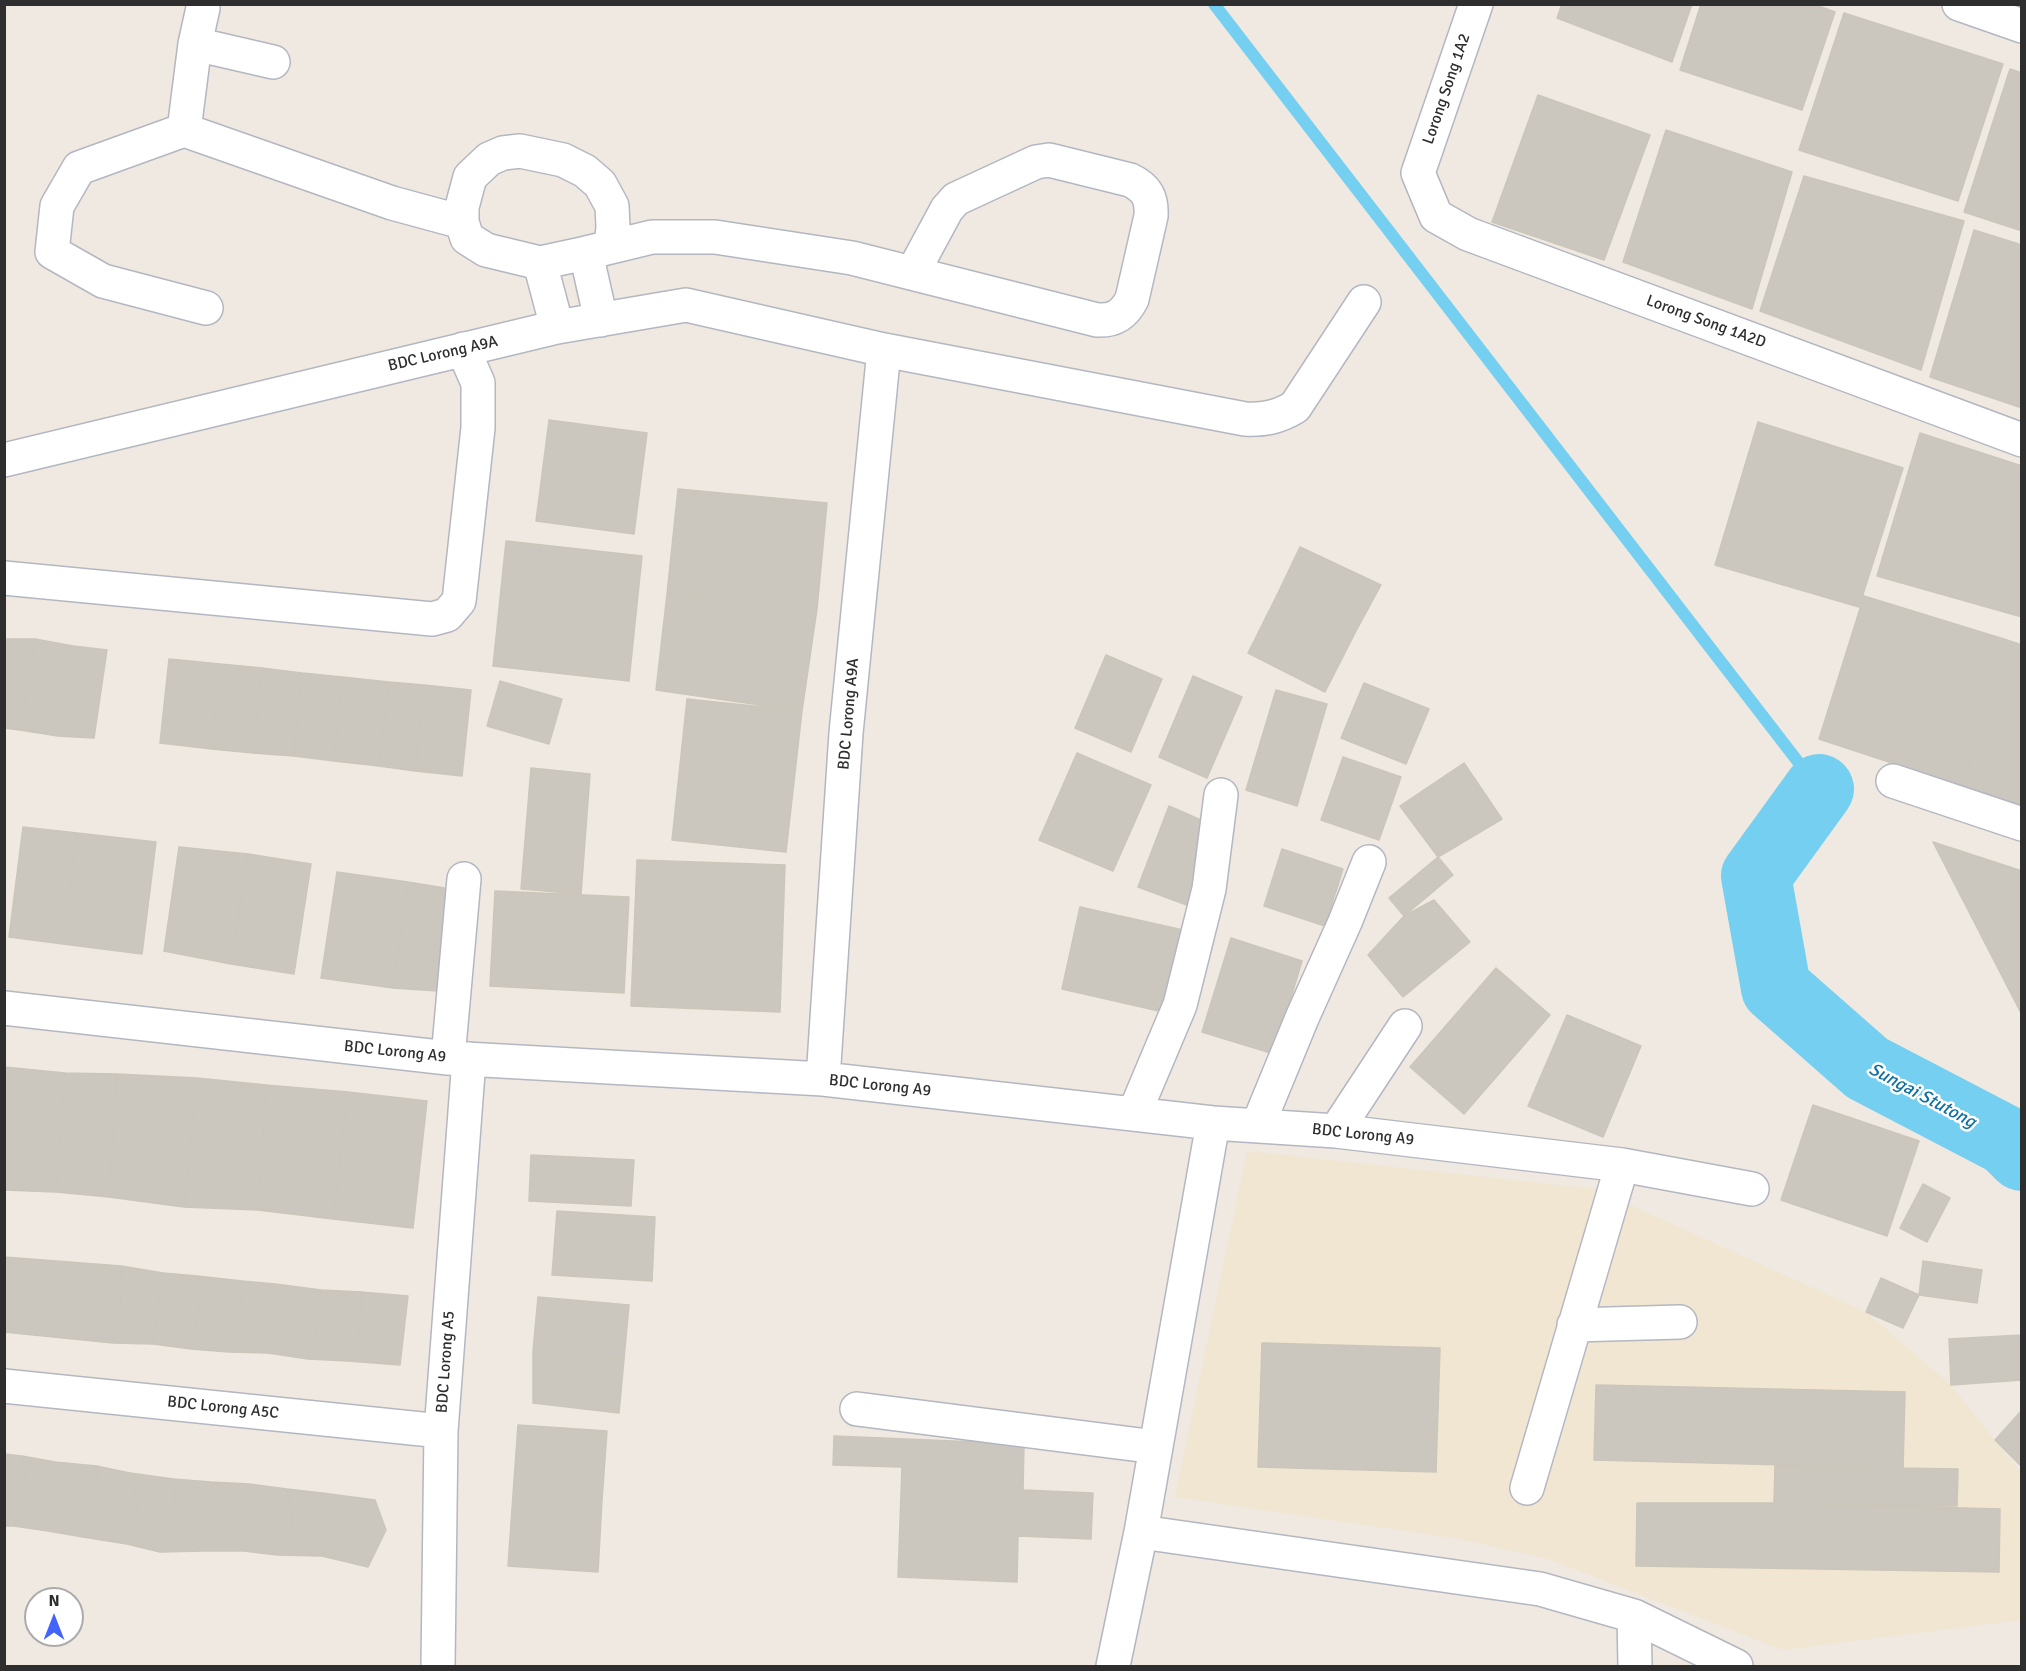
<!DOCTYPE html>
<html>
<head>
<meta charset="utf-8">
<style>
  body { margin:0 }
  #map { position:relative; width:2026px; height:1671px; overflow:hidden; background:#efe9e1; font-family:Signika,sans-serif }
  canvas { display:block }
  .frame { position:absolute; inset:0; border:6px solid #2e2e2e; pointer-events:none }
  .north { position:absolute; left:24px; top:1587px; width:60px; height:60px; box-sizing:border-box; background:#fff; border:2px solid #ababab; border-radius:50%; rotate:0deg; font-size:16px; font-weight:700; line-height:24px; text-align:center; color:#2e2e2e }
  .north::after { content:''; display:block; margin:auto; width:21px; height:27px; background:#4264fb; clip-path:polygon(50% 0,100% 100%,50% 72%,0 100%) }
</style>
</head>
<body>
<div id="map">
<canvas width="2026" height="1671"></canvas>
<div class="frame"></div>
<div class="north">N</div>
</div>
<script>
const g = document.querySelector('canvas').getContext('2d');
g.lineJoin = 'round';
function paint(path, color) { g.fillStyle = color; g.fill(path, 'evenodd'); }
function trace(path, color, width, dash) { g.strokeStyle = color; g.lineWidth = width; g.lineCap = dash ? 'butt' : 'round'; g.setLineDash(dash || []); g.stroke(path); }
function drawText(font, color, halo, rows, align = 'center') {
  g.font = font + ' Signika,sans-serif'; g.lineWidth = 5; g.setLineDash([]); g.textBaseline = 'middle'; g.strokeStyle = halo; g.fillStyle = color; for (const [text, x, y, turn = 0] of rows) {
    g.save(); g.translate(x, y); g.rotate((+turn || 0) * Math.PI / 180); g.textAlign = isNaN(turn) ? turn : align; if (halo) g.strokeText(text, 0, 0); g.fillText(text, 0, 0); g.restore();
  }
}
paint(new Path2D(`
  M1247,1151L1595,1189L1866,1312L1951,1385L2021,1473V1620L1783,1650L1548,1559L1459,1539L1175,1497Z`), '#f0e6d1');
trace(new Path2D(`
  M1214,4L1819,789`), '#75cff0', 12);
trace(new Path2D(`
  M1819,789L1756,876L1776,988L1867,1068L2007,1141L2022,1156`), '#75cff0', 70);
const building = new Path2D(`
  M1562,4H1692L1672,62L1557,18Z
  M1701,4H1813L1835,12L1802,110L1680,70Z
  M1844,13L2003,64L1958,201L1799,150Z
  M2010,69L2022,73V231L1964,212Z
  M1538,95L1650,135L1604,260L1492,222Z
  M1666,130L1792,172L1752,309L1623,262Z
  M1804,176L1964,221L1921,370L1760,311Z
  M1974,230L2022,245V408L1930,377Z
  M549,420L647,433L634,534L536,521Z
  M1758,422L1903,468L1859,607L1715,565Z
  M1920,433L2022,466V617L1877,576Z
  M678,489L827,503L817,609L667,594Z
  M506,541L642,556L629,681L493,666Z
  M1300,547L1381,585L1356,631L1278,593Z
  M1278,593L1356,631L1325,692L1248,653Z
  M667,594L817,609L802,711L656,690Z
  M1864,596L2007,640L1962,786L1819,739Z
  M4,639H35L20,730L4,728Z
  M35,639L73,646L58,736L20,730Z
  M2007,640L2022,645V805L1962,786Z
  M73,646L107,650L94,738L58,736Z
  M1106,655L1162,679L1131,752L1075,728Z
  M169,659L220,664L212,749L160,743Z
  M220,664L262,668L253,753L212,749Z
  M262,668L302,673L294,756L253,753Z
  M302,673L342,677L334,761L294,756Z
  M1193,676L1242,697L1207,778L1159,757Z
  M342,677L389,682L379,766L334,761Z
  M500,681L562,699L549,744L487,726Z
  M389,682L424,685L415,771L379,766Z
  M1364,683L1429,709L1406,764L1341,738Z
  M424,685L471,690L462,776L415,771Z
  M1276,690L1327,704L1297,806L1246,790Z
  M687,699L802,711L786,852L672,840Z
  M1077,753L1151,785L1113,871L1039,840Z
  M1343,757L1401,777L1379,840L1321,820Z
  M1464,763L1502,819L1438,857L1400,806Z
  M531,768L590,774L581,894L521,889Z
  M1169,806L1217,827L1203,911L1138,887Z
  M23,827L77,833L63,944L9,937Z
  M77,833L156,842L142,954L63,944Z
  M1933,842L2022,871V1015Z
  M179,847L248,854L231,964L164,951Z
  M1282,849L1343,869L1325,926L1264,906Z
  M248,854L311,864L294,974L231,964Z
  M1438,857L1453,875L1404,916L1389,898Z
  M637,860L785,865L780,1012L631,1006Z
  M337,872L408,882L393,988L321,978Z
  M408,882L463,891L452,992L393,988Z
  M495,891L629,897L624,993L490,986Z
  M1434,900L1470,942L1403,997L1368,955L1404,916Z
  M1080,907L1183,930L1163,1012L1062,989Z
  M1231,938L1302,961L1274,1054L1202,1032Z
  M1496,968L1550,1015L1464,1114L1410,1067Z
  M1567,1015L1641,1046L1603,1137L1528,1106Z
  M4,1067L65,1073L56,1192L4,1190Z
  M65,1073L117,1074L109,1197L56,1192Z
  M117,1074L197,1078L184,1207L109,1197Z
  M197,1078L266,1085L258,1210L184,1207Z
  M266,1085L348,1092L333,1219L258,1210Z
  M348,1092L427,1101L413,1228L333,1219Z
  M1813,1105L1919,1141L1887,1236L1781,1200Z
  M531,1155L634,1160L631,1206L529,1201Z
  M1923,1184L1950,1198L1927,1242L1900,1228Z
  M557,1211L655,1217L652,1281L552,1275Z
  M4,1257L121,1266L120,1308L113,1343L4,1332Z
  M1923,1261L1982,1270L1977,1303L1919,1295Z
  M121,1266L163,1273L153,1344L113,1343L120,1308Z
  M163,1273L197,1276L198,1312L191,1349L153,1344Z
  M197,1276L242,1281L240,1317L229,1352L191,1349L198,1312Z
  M1881,1278L1919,1295L1903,1328L1866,1312Z
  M242,1281L275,1284V1324L268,1353L229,1352L240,1317Z
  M275,1284L321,1290L318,1325L308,1359L268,1353L275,1324Z
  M321,1290L361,1292L360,1330L348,1361L308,1359L318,1325Z
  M361,1292L408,1296L400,1365L348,1361L360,1330Z
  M538,1297L629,1305L624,1359L533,1351Z
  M2022,1335V1380L1951,1385L1949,1339Z
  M1262,1343L1440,1348L1436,1472L1258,1467Z
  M533,1351L624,1359L619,1413L533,1403Z
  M1596,1385L1905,1392L1903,1468L1594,1460Z
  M2022,1410V1467L1995,1440Z
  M518,1425L607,1431L602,1500L513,1495Z
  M834,1436L1024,1444L1023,1490L1093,1493L1091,1539L1018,1536L1017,1582L898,1577L902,1467L833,1465Z
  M4,1454L22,1456L27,1493L14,1526H4Z
  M22,1456L55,1462L64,1495L48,1531L14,1526L27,1493Z
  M55,1462L96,1466L100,1502L89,1538L48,1531L64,1495Z
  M96,1466L130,1473L138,1508L127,1544L89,1538L100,1502Z
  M1775,1466L1958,1469L1957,1506L1774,1503Z
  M130,1473L173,1479L177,1519L160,1552L127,1544L138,1508Z
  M173,1479L211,1482L221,1520L202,1551L160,1552L177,1519Z
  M211,1482L249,1484L262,1517L244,1551H202L221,1520Z
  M249,1484L287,1489L293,1524L277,1555L244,1551L262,1517Z
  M287,1489L322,1493L335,1526L322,1556L277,1555L293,1524Z
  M322,1493L375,1500L386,1530L368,1567L322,1556L335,1526Z
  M513,1495L602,1500L598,1572L508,1566Z
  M1637,1503H1774L2000,1509L1999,1572L1636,1566Z`);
paint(building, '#cbc7bf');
trace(building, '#cbc5ba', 1.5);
const minor = new Path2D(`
  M1476,4L1418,173L1436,216L1468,234L2022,440
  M1959,4L2022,26
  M203,8L195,44L184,130L392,203L462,222
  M195,44L273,62
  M184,130L79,168L57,206L52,252L103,281L206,308
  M611,247L613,227L612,206L600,184L585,171L563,160L520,151L503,153L489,159L470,177L462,207V222L467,238L486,250L540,263L586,253L652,237H715L852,258L1097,320C1114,321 1124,315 1132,299L1151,216C1152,198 1147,188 1130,180L1049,160L1036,162L956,199L947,209L913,272
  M586,253L601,320
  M540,263L557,327
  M4,460L557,327L686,305L884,350L1245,419C1265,420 1278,417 1295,407L1364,302
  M4,578L432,619L447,615L459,601L478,428V383L463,349
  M1893,781L2022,824
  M4,1008L448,1058L823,1079L1213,1123L1336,1131L1622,1165L1752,1189
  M448,1058L464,879
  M823,1079L846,733L884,350
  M1134,1114L1180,1005L1209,889L1221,795
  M1258,1125L1302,1018L1345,922L1369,862
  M1336,1131L1405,1026
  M1574,1325L1680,1322
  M4,1386L441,1431
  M857,1409L1156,1447
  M1527,1488L1622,1165
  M1141,1532L1540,1589L1634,1616L1736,1666
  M1634,1616L1635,1666
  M438,1666L441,1431L469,1059
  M1113,1666L1141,1532L1213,1123`);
trace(minor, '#b4b7c1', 36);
trace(minor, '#fff', 33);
drawText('16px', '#2e2e2e', '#fff', [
  ["Lorong Song 1A2",1447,89,-71],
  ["Lorong Song 1A2D",1706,322,20],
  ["BDC Lorong A9A",443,354,-13],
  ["BDC Lorong A9A",849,714,-85],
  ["BDC Lorong A9",395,1052,6],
  ["BDC Lorong A9",880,1086,6],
  ["BDC Lorong A9",1363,1135,6],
  ["BDC Lorong A5",446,1362,-86],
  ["BDC Lorong A5C",223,1408,6]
]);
drawText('italic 18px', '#0d6fa3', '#fff', [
  ["Sungai Stutong",1922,1096,28]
]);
</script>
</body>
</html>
